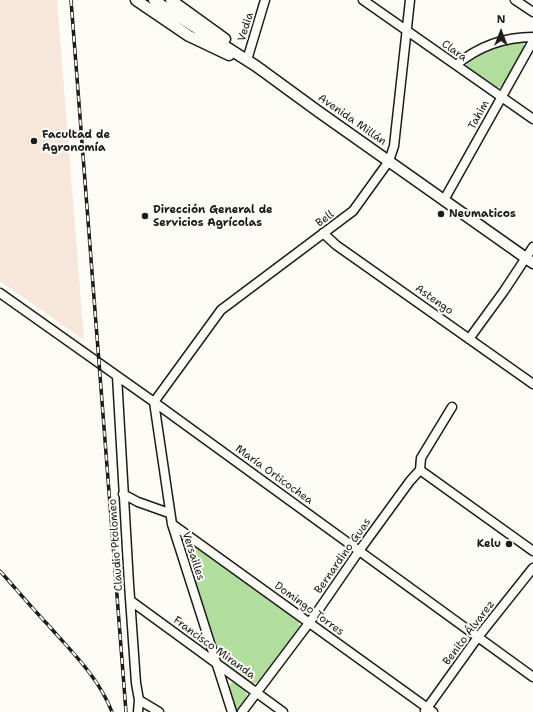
<!DOCTYPE html>
<html>
<head>
<meta charset="utf-8">
<style>
  body { margin:0 }
  #map { position:relative; width:533px; height:712px; overflow:hidden; background:#fdfcf7; font-family:"Shantell Sans",sans-serif }
  canvas { display:block }
  .north { position:absolute; left:481px; top:12px; width:40px; height:40px; -webkit-text-stroke:3px #fdfcf7; paint-order:stroke; rotate:0deg; font-size:11px; font-weight:700; line-height:16px; text-align:center; color:#1c1c1c }
  .north::after { content:''; display:block; margin:auto; width:14px; height:18px; background:#1c1c1c; clip-path:polygon(50% 0,100% 100%,50% 72%,0 100%) }
</style>
</head>
<body>
<div id="map">
<canvas width="533" height="712"></canvas>
<div class="north">N</div>
</div>
<script>
const g = document.querySelector('canvas').getContext('2d');
g.lineJoin = 'round';
function paint(path, color) { g.fillStyle = color; g.fill(path, 'evenodd'); }
function trace(path, color, width, dash) { g.strokeStyle = color; g.lineWidth = width; g.lineCap = dash ? 'butt' : 'round'; g.setLineDash(dash || []); g.stroke(path); }
function drawText(font, color, halo, rows, align = 'center') {
  g.font = font + ' "Shantell Sans",sans-serif'; g.lineWidth = 4; g.setLineDash([]); g.textBaseline = 'middle'; g.strokeStyle = halo; g.fillStyle = color; for (const [text, x, y, turn = 0] of rows) {
    g.save(); g.translate(x, y); g.rotate((+turn || 0) * Math.PI / 180); g.textAlign = isNaN(turn) ? turn : align; if (halo) g.strokeText(text, 0, 0); g.fillText(text, 0, 0); g.restore();
  }
}
paint(new Path2D(`
  M0,0H57L84,340L0,281Z`), '#f6e7da');
paint(new Path2D(`
  M518,40L523,41L524,44V47L501,87L496,88L467,68V61L486,49Z
  M182,535L298,619L300,626L299,630L259,682L252,684L248,682L226,667L219,657L180,538Z
  M235,682C250,690 249,696 241,708L238,709L236,708L233,702L229,687L231,683Z`), '#b1de9d');
const minor = new Path2D(`
  M363,0L533,119
  M515,0L533,12
  M247,60L265,0
  M456,65C479,46 503,37 533,37
  M444,200L533,41
  M323,233L336,245L533,384
  M0,293L154,402L533,677
  M469,339L504,291L533,247
  M117,376L129,584L136,683L139,700L138,712
  M420,470L533,551
  M123,494L138,502L169,513
  M172,524L433,712
  M131,601L283,712
  M139,700L159,712
  M425,711L478,637L533,568
  M232,712L172,524L154,402L221,310L353,211L389,161L394,146L410,0
  M242,712L315,615L359,551L410,481L420,470L421,458L452,407`);
const major = new Path2D(`
  M136,0L189,36L229,55
  M154,0L179,17L256,66L319,112L533,263
  M171,0L225,39`);
trace(minor, '#1c1c1c', 11);
trace(major, '#1c1c1c', 13);
trace(minor, '#fdfcf7', 8);
trace(major, '#fdfcf7', 10);
const rail = new Path2D(`
  M71,0L126,712
  M0,571C16,589 32,608 49,626C72,652 99,678 112,712`);
trace(rail, '#1c1c1c', 3.5);
trace(rail, '#fdfcf7', 2, [6]);
for (const [x, y, r, color] of [
  [34,141,4,"#1c1c1c"],
  [441,214,4,"#1c1c1c"],
  [145,216,4,"#1c1c1c"],
  [509,544,4,"#1c1c1c"]
]) { const dot = new Path2D(); dot.arc(x, y, r, 0, 2 * Math.PI); g.fillStyle = color; g.fill(dot); trace(dot, '#fdfcf7', 1.5); }
drawText('11px', '#1c1c1c', '#fdfcf7', [
  ["Vedia",246,27,-73],
  ["Clara",454,51,35],
  ["Tahim",479,115,-61],
  ["Avenida Millán",352,120,35],
  ["Bell",325,219,-37],
  ["Astengo",434,300,35],
  ["María Orticochea",274,475,36],
  ["Claudio Ptolomeo",116,545,-94],
  ["Versailles",193,556,72],
  ["Bernardino Guas",343,556,-55],
  ["Domingo Torres",309,609,36],
  ["Benito Álvarez",469,633,-53],
  ["Francisco Miranda",214,648,36]
]);
drawText('bold 11px', '#1c1c1c', '#fdfcf7', [
  ["Facultad de",42,135],
  ["Agronomía",42,148],
  ["Dirección General de",153,210],
  ["Servicios Agrícolas",153,223],
  ["Neumaticos",449,214],
  ["Kelu",501,544,"right"]
], 'left');
</script>
</body>
</html>
